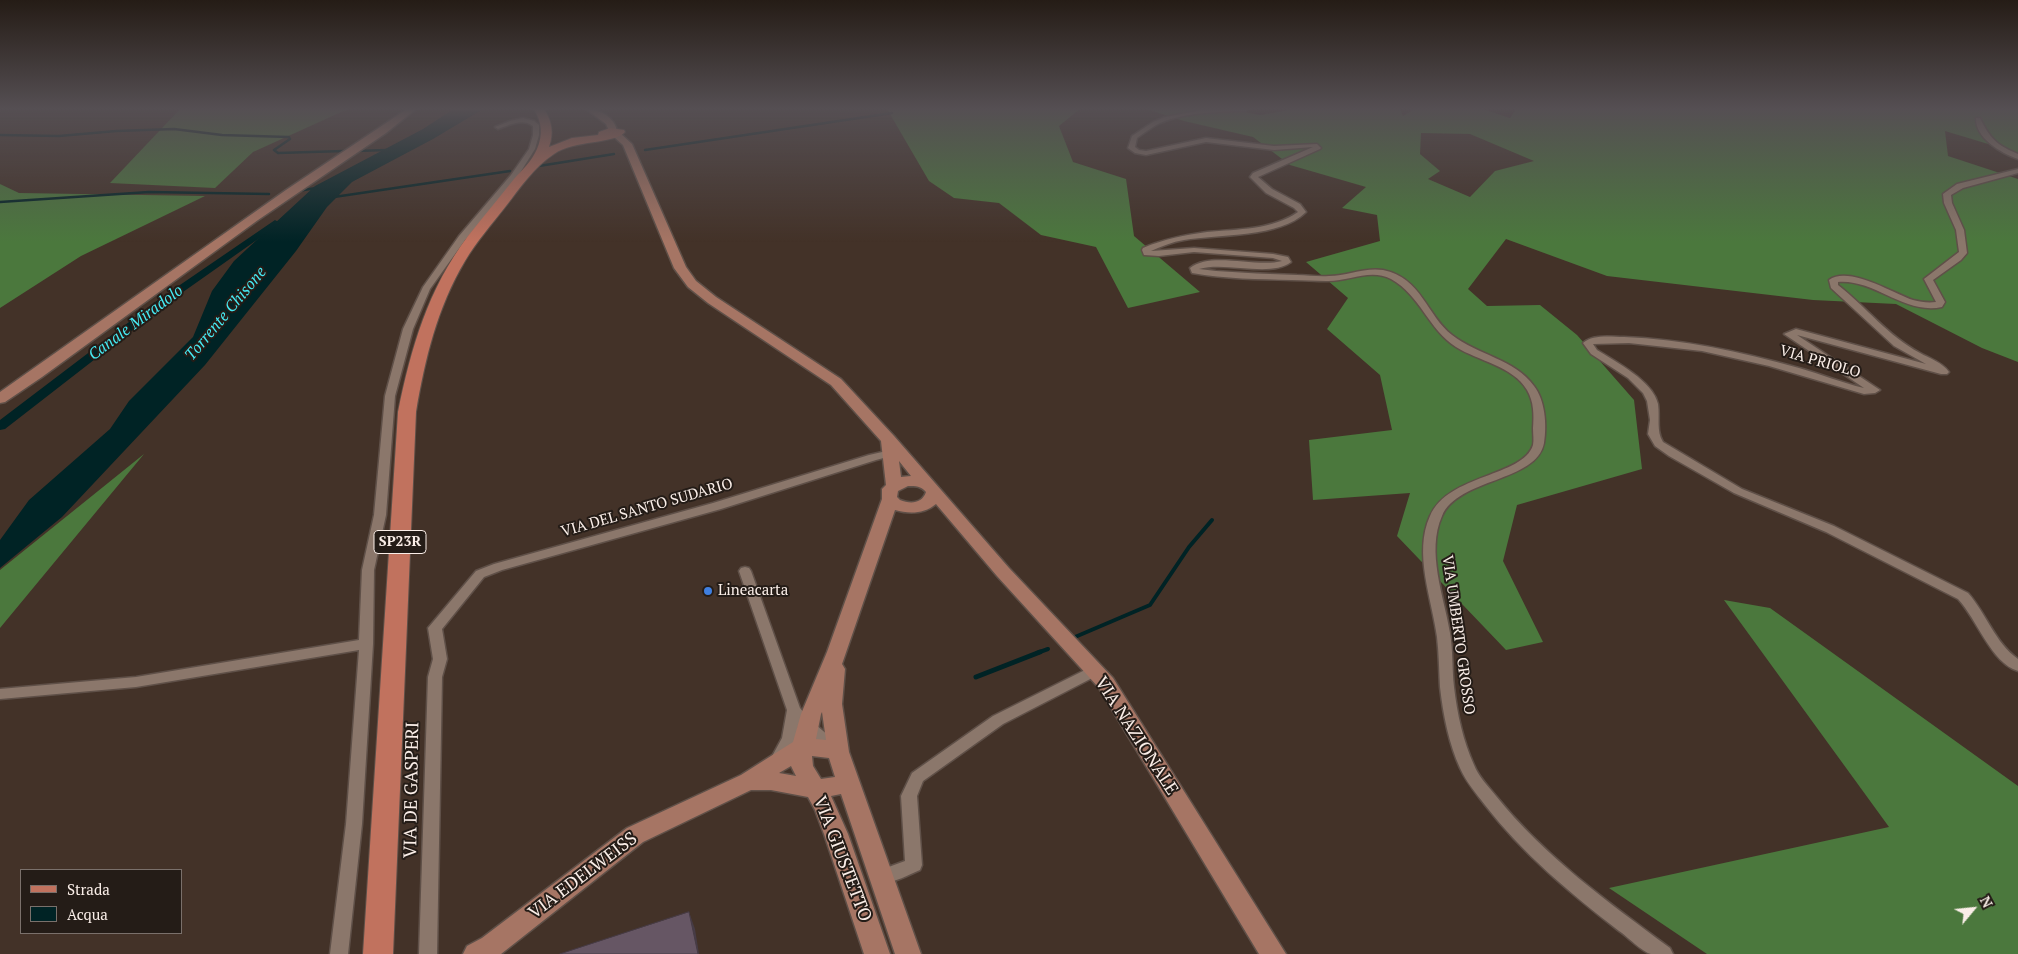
<!DOCTYPE html>
<html>
<head>
<meta charset="utf-8">
<style>
  body { margin:0 }
  #map { position:relative; width:2018px; height:954px; overflow:hidden; background:#433228; font-family:"PT Serif",serif }
  canvas { display:block }
  .legend { position:absolute; left:20px; top:869px; width:162px; height:65px; box-sizing:border-box; background:#241c17; border:1px solid #7a706b; margin:0; padding:6px 9px; list-style:none; font-size:15px; color:#faeee8 }
  .legend li { display:flex; align-items:center; gap:10px; height:25px }
  .legend b { width:25px; border:1px solid #7a706b }
  .north { position:absolute; left:1948px; top:884px; width:50px; height:50px; -webkit-text-stroke:4px #241c17; paint-order:stroke; rotate:62deg; font-size:14px; font-weight:700; line-height:20px; text-align:center; color:#faeee8 }
  .north::after { content:''; display:block; margin:auto; width:18px; height:22px; background:#faeee8; clip-path:polygon(50% 0,100% 100%,50% 72%,0 100%) }
</style>
</head>
<body>
<div id="map">
<canvas width="2018" height="954"></canvas>
<ul class="legend">
<li><b style="height:6px;background:#c1725e"></b>Strada</li>
<li><b style="height:14px;background:#002325"></b>Acqua</li>
</ul>
<div class="north">N</div>
</div>
<script>
const g = document.querySelector('canvas').getContext('2d');
g.lineJoin = 'round';
function paint(path, color) { g.fillStyle = color; g.fill(path, 'evenodd'); }
function trace(path, color, width, dash) { g.strokeStyle = color; g.lineWidth = width; g.lineCap = dash ? 'butt' : 'round'; g.setLineDash(dash || []); g.stroke(path); }
function drawText(font, color, halo, rows, align = 'center') {
  g.font = font + ' "PT Serif",serif'; g.lineWidth = 4; g.setLineDash([]); g.textBaseline = 'middle'; g.strokeStyle = halo; g.fillStyle = color; for (const [text, x, y, turn = 0] of rows) {
    g.save(); g.translate(x, y); g.rotate((+turn || 0) * Math.PI / 180); g.textAlign = isNaN(turn) ? turn : align; if (halo) g.strokeText(text, 0, 0); g.fillText(text, 0, 0); g.restore();
  }
}
paint(new Path2D(`
  M180,109H348L253,152L215,188L110,183Z
  M887,109H1085H1080L1059,126L1073,162L1126,179L1134,236L1200,292L1128,308L1096,247L1041,235L999,203L954,198L929,181Z
  M1146,109H1229L1260,115L1294,109H1400L1403,116L1414,109H1483L1510,118L1516,109H2018V153L1945,131L1948,156L2018,179V362L1982,348L1896,304L1813,300L1607,276L1506,239L1468,289L1487,306L1540,305L1577,335L1634,400L1642,469L1517,505L1503,561L1543,642L1506,650L1397,536L1410,493L1313,500L1309,440L1392,430L1380,375L1327,329L1348,298L1306,262L1380,241L1377,215L1342,208L1366,187L1290,165L1253,137L1184,121ZM1421,133L1470,134L1534,161L1495,171L1470,197L1428,179L1440,171L1420,154Z
  M0,184L19,193L205,196L81,256L0,308Z
  M144,454L0,628V570Z
  M1724,600L1770,608L2018,786V954H1707L1609,888L1889,827Z`), '#4b783d');
paint(new Path2D(`
  M454,109H483L433,139L352,182L327,207L296,251L205,365L62,517L0,568V540L29,500L110,429L129,401L193,337L212,291L234,261L315,186L423,129Z`), '#002325');
trace(new Path2D(`
  M0,135L59,136L116,131L174,129L222,135L289,137L290,139L274,150L278,153L344,151
  M645,150L892,113
  M356,151L387,150
  M539,166L614,154
  M298,191L316,188
  M334,197L510,171
  M0,202L149,192L269,194`), '#002325', 2.5);
trace(new Path2D(`
  M1075,637L1150,605L1189,547L1212,520
  M1037,653L1048,649`), '#002325', 4);
trace(new Path2D(`
  M976,677L1040,652`), '#002325', 5);
paint(new Path2D(`
  M275,220L280,223L278,225L166,304L5,429L0,430V420L158,300Z`), '#002325');
const street = new Path2D(`
  M1208,109H1248L1245,111C1218,112 1186,112 1160,123C1152,127 1144,133 1137,138L1135,147L1139,150L1146,151L1206,138L1274,146L1317,144L1321,148L1320,149L1258,177L1272,189L1300,204L1306,212C1280,238 1219,234 1184,240C1172,242 1162,246 1151,251L1194,248L1273,254L1288,257L1291,262C1270,278 1226,261 1199,269L1216,271C1243,273 1270,274 1297,275C1308,275 1319,277 1329,276C1347,276 1365,267 1383,270C1422,278 1427,316 1452,335C1477,355 1515,359 1534,386C1545,400 1547,425 1544,443C1537,482 1458,478 1442,516C1426,552 1444,596 1450,633C1453,651 1452,669 1454,687C1457,713 1463,741 1474,765C1478,776 1488,786 1496,796C1545,857 1608,902 1670,948L1673,954C1666,954 1657,954 1651,954C1642,952 1627,936 1619,931C1570,893 1523,854 1485,805C1476,793 1466,782 1460,768C1449,744 1443,714 1440,687C1439,670 1439,654 1437,637C1432,599 1413,553 1430,516C1448,474 1523,477 1533,445C1534,440 1533,434 1533,428C1534,415 1534,402 1527,390C1513,366 1478,361 1456,347C1429,330 1420,295 1391,279C1370,268 1348,282 1326,281C1315,281 1303,280 1292,280C1259,279 1225,279 1192,273L1190,268C1211,251 1256,268 1282,261L1273,258L1194,252L1159,256L1144,255L1142,250L1143,248C1164,239 1185,235 1207,232C1238,229 1272,230 1298,212L1294,208L1266,193L1250,177L1253,173L1313,147L1274,150L1206,142L1146,155L1135,153L1128,148L1132,136L1153,122L1165,117Z
  M523,118L534,121L539,125V135L535,149L518,176L465,240L430,289L413,329L395,396L386,515L374,570L373,644L362,824L348,954H330L346,824L359,650L136,687L0,699V689L136,677L359,640L362,570L374,515L385,396L403,329L423,287L459,236L511,175L529,149L533,135V126C522,118 510,125 498,129L495,127L510,121Z
  M1976,118H1980C1990,139 1997,145 2018,154V159C2001,153 1975,138 1976,118Z
  M2018,169V173L1963,188L1951,195L1952,203L1964,230L1967,253L1961,260L1933,280L1945,302L1942,307C1904,315 1875,279 1838,282V285C1866,307 1888,336 1920,353C1929,358 1943,363 1949,372L1947,374H1941L1797,335L1880,390L1875,393L1864,394L1769,366L1702,351L1629,343L1593,344L1597,350C1616,362 1653,381 1658,404C1660,418 1656,431 1663,442L1742,489L1834,526L1968,593C1986,613 1995,643 2018,659V671C1991,663 1977,619 1958,599L1826,532L1734,493L1669,456L1655,446L1648,434L1650,420L1647,401L1643,393L1628,378L1591,354L1583,343C1593,334 1611,337 1624,337C1683,339 1742,352 1799,368C1821,374 1842,383 1864,388L1784,334L1796,329L1926,364L1894,346L1831,288L1829,280C1848,265 1893,293 1913,300C1921,302 1928,303 1936,302L1924,279L1959,252L1956,230L1944,203L1943,194L1957,184Z
  M891,450L896,453L895,455L876,460L721,509L502,570L484,577L442,629L447,659L442,677L437,954H419L428,677L433,659L428,628L476,571L494,564L713,503L869,455Z
  M745,567L749,568L751,571L800,708L809,719L842,747L845,751L842,755L837,757L832,755L798,726L796,738L783,764L778,766L773,764L770,760L782,738L787,710L739,571L741,568Z
  M1093,666L1098,667L1100,671L1098,675L1003,724L923,781L917,796L922,865L920,870C908,875 887,887 875,882L873,877L875,872L905,861L901,796L912,773L993,716Z`);
const secondary = new Path2D(`
  M407,109H416L386,133L258,220L42,377L5,402L0,403V392L286,190Z
  M586,109C599,109 616,118 617,132L620,133L632,144L686,267L696,281L716,297L841,379L894,436L1009,568L1113,678L1286,954H1259L1099,688L997,576L936,504C924,514 909,514 895,510L842,664L845,669L842,704L849,752L921,954H895L841,794L831,796L848,834L890,954H864L824,834L815,810L808,797L771,790H751L643,842L501,954H463L467,946L482,938L627,828L741,775L793,742L801,714L827,652L882,499V489L886,485L881,441L831,385L708,303L688,287L674,268L623,145L614,137L613,134L610,133L606,124ZM899,461L911,476L901,477ZM908,486C916,486 921,486 926,492C922,504 910,504 900,500L897,497L898,491ZM822,712L826,740L816,739L821,714ZM812,756L829,758L835,777L821,779L813,766ZM791,766L796,776L779,773Z`);
const primary = new Path2D(`
  M534,109H544C552,121 554,133 549,147L572,138L598,135L599,132L610,128L624,130L625,132C615,144 574,140 554,154C534,167 520,188 506,206C492,224 476,242 465,261C437,308 425,359 416,412L393,954H363L398,412C411,348 428,289 468,236C483,217 499,198 514,179C522,170 532,161 537,149C543,135 542,122 534,109Z`);
trace(street, '#5f5048', 3);
trace(secondary, '#5f5048', 3);
trace(primary, '#5f5048', 2);
paint(street, '#8b776b');
paint(secondary, '#a67564');
paint(primary, '#c1725e');
paint(new Path2D(`
  M689,912L695,929L699,954H698Z`), '#473c46');
const building = new Path2D(`
  M689,912L698,954H560Z`);
paint(building, '#665664');
trace(building, '#473c46', 1);
const sky = g.createLinearGradient(0, 0, 0, 242);
sky.addColorStop(0, '#251c16');
sky.addColorStop(0.45, '#554f53');
sky.addColorStop(1, '#554f5300');
g.fillStyle = sky;
g.fillRect(0, 0, 2018, 242);
for (const [x, y, r, color] of [
  [708,591,5,"#3f7fe0"]
]) { const dot = new Path2D(); dot.arc(x, y, r, 0, 2 * Math.PI); g.fillStyle = color; g.fill(dot); trace(dot, '#241c17', 2); }
for (const [x, y, w] of [
  [400,542,52]
]) { const box = new Path2D(); box.roundRect(x - w / 2, y - 11.5, w, 23, 4); g.fillStyle = '#241c17'; g.fill(box); trace(box, '#faeee8', 1); }
drawText('bold 14px', '#faeee8', null, [
  ["SP23R",400,542]
]);
drawText('15px', '#faeee8', '#241c17', [
  ["VIA PRIOLO",1820,362,16],
  ["VIA DEL SANTO SUDARIO",647,508,-16],
  ["VIA UMBERTO GROSSO",1458,635,82]
]);
drawText('15px', '#faeee8', '#241c17', [
  ["Lineacarta",718,591]
], 'left');
drawText('italic 16px', '#46eaf3', '#241c17', [
  ["Torrente Chisone",226,314,-50],
  ["Canale Miradolo",136,323,-37]
]);
drawText('18px', '#faeee8', '#241c17', [
  ["VIA NAZIONALE",1136,736,57],
  ["VIA DE GASPERI",412,790,-89],
  ["VIA GIUSTETTO",842,859,69],
  ["VIA EDELWEISS",583,876,-37]
]);
</script>
</body>
</html>
